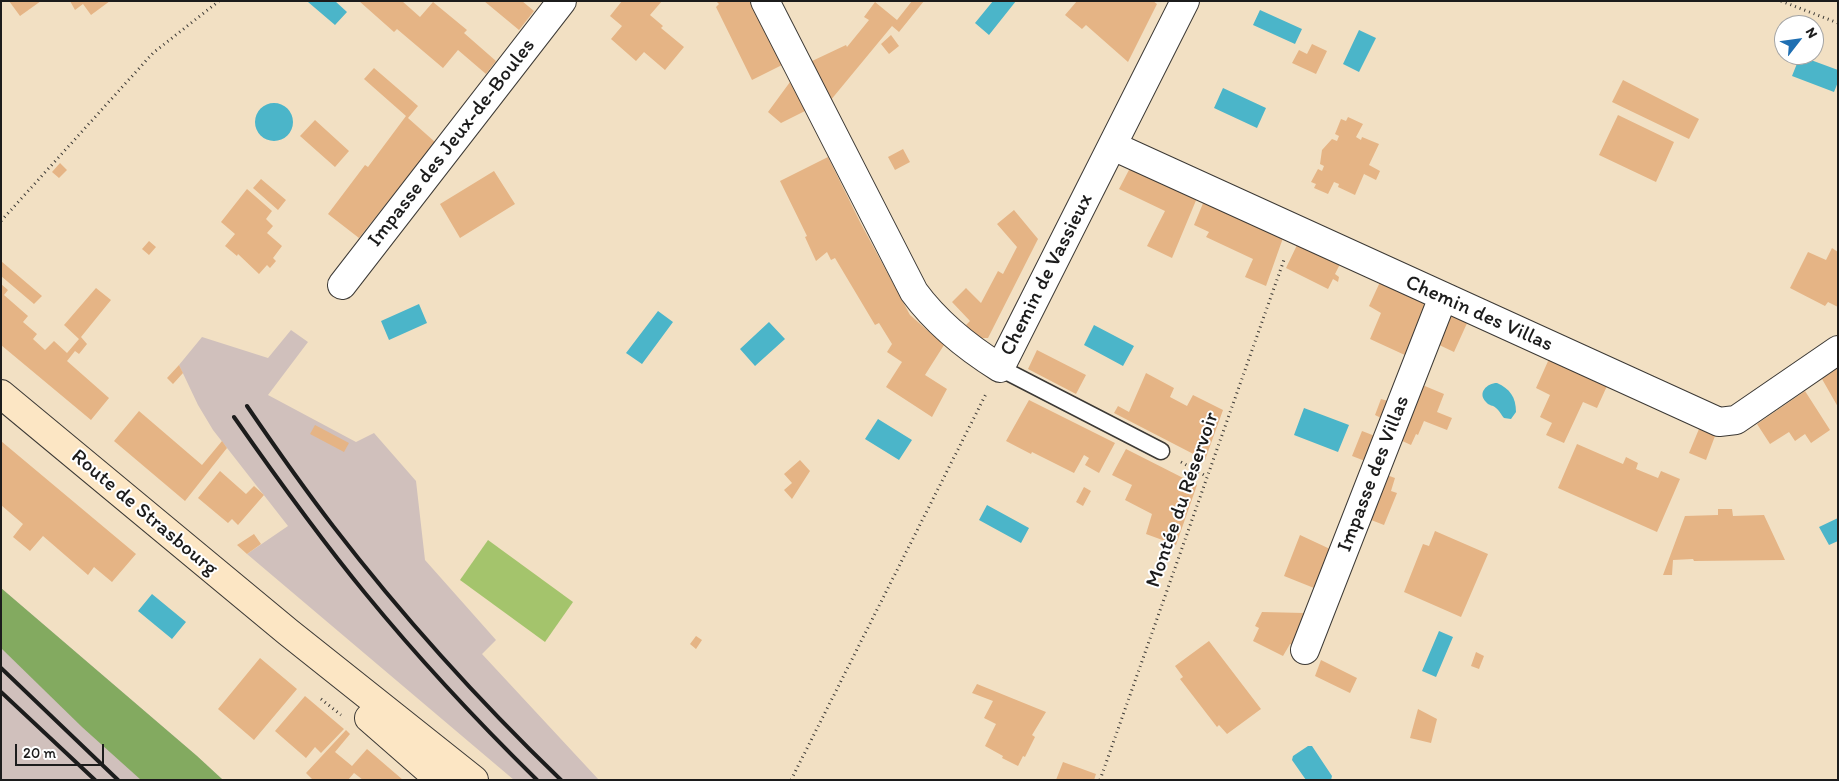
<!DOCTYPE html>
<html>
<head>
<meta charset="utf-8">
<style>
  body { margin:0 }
  #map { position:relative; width:1839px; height:781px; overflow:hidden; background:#f2e0c3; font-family:Itim,sans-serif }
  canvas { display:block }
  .frame { position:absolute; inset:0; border:2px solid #1c1c1c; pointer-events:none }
  .north { position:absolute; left:1774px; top:15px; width:50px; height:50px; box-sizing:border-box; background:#fff; border:1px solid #a4a4a4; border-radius:50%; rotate:60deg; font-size:14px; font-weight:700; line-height:20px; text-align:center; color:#1c1c1c }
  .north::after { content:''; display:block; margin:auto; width:18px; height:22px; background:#1f6fb2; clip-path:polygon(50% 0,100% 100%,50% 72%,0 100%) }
  .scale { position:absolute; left:15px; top:744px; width:89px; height:22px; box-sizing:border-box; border:2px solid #1c1c1c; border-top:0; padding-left:6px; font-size:15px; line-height:18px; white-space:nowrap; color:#1c1c1c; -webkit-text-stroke:4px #fff; paint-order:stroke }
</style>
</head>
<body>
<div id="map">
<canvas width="1839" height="781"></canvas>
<div class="frame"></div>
<div class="north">N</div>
<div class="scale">20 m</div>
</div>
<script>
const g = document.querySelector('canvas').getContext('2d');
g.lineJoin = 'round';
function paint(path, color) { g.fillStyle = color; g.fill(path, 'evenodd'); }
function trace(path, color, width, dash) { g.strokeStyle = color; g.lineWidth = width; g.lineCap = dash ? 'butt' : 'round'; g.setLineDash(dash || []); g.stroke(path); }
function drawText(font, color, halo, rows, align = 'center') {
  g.font = font + ' Itim,sans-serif'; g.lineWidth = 4; g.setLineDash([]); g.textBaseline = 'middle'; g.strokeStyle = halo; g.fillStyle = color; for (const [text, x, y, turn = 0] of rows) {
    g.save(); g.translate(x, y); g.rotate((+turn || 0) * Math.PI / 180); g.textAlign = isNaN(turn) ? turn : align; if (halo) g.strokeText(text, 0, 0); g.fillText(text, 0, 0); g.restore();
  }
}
paint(new Path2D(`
  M291,330L308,342L268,395L356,442L374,433L416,481L425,560L496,640L482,654L599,780H514L247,554L288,526L213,430L198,405L179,365L202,337L268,358Z
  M1,588L197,756L223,780H1Z`), '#d0c0bc');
paint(new Path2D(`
  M488,540L573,602L545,642L460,580Z`), '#a4c46c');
paint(new Path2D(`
  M1,588L197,756L223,780H141L82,727L1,648Z`), '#83aa60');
paint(new Path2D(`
  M335,1L347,12L335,25L308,2Z
  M993,1H1016L989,35L975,23Z
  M1260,10L1302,29L1295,44L1253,25Z
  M1359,30L1376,38L1359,72L1343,64Z
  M1800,56L1838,70V82L1834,92L1792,76Z
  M1223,88L1266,108L1257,128L1214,108Z
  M255 122a19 19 0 1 1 38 0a19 19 0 1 1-38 0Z
  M419,304L427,323L389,340L381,321Z
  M658,311L673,322L642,364L626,353Z
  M769,322L785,339L755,366L740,349Z
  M1094,325L1134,346L1123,366L1084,345Z
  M1497,383C1510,389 1516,397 1516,412L1511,419L1504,418C1501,415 1500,411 1496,408C1493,405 1489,406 1486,402C1477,393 1487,383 1497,383Z
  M1304,408L1349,425L1338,452L1294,435Z
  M878,419L912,440L899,460L865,439Z
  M987,505L1029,528L1021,543L979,520Z
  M1838,518V541L1829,545L1819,527Z
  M152,594L186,622L172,639L138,611Z
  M1439,631L1453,637L1436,677L1422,671Z
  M1308,746H1312L1332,776L1331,780H1306L1292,760L1293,756Z`), '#4bb5c9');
paint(new Path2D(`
  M9,1H41L20,16Z
  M70,1H110L91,15L83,4L75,10Z
  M359,1H402L420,17L433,2L467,30L464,33L496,61L486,74L458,50L443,68L397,29L394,32Z
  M484,1H522L534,11L519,30Z
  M622,1H662L650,15L663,26L661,28L684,47L665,70L644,52L636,61L611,39L622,26L610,16Z
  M716,1H750L782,65L752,80L716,7L719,4Z
  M912,1H924L899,32L892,26L830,101L810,62L846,45L847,47L869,20L864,17L875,2L897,20Z
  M1077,1H1153L1157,4L1128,62L1086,25L1082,29L1065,15Z
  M891,35L899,46L889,54L881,44Z
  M1312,44L1327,51L1316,74L1292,63L1299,50L1307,54Z
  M374,68L418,106L408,118L435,142L359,238L328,214L365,165L368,167L406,116L364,79Z
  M1623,80L1699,119L1689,139L1612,102Z
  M790,82L805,111L781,123L768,112Z
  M1618,115L1674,142L1656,182L1599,155Z
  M1348,117L1363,124L1356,137L1361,140L1362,137L1379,144L1369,165L1380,171L1376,180L1364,174L1355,195L1338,187L1339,184L1334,182L1328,194L1314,188L1316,184L1311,182L1318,169L1322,171L1324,166L1320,164L1322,150L1332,139L1337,141L1339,136L1335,134L1341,119L1346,121Z
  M315,120L349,151L335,167L300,136Z
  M903,149L910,162L895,170L888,157Z
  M828,157L860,222L910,315L944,345L925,375L947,389L932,417L886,387L902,362L887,352L892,344L879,323L875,325L835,258L831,260L827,252L816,261L805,237L807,236L780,181Z
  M60,163L67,170L59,178L52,172Z
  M1130,168L1197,198L1172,258L1147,246L1165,211L1119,189Z
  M494,171L515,204L460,238L440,204Z
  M261,179L286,200L278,210L253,188Z
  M247,189L272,211L266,219L273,226L267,233L282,246L273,258L276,261L270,268L267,265L259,274L238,254L237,256L225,246L235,234L221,222Z
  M1204,201L1283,238L1266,286L1245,277L1253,259L1206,237L1209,232L1194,225Z
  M1014,210L1038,239L988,338H979L966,325L970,321L952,302L966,288L981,303L998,271L1003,274L1017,247L997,224Z
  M149,241L156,247L149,255L142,249Z
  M1297,245L1340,264L1335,274L1339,277L1338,282L1333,279L1328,289L1286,268Z
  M1832,248L1838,252V307L1828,302L1825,306L1790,288L1808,252L1826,260Z
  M1,261L42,296L34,304L1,276Z
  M1380,282L1427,304L1407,356L1370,339L1381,313L1369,306Z
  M1,284L8,290L4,295L28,316L23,322L37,334L33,339L45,350L54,341L67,353L79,339L64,325L96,288L111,300L81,337L87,344L79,354L75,351L67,361L109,398L91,420L1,345Z
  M1449,312L1468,321L1454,352L1435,343Z
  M1037,350L1086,375L1076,394L1028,369Z
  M1549,359L1607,386L1597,408L1583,402L1564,443L1546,435L1552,423L1540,417L1550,395L1536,388Z
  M179,365L183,373L173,384L167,378Z
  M1838,368V407L1822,379Z
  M1146,373L1174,388L1170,397L1187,406L1193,395L1223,410L1205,460L1114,413L1118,406L1129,412Z
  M1420,384L1444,394L1437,412L1452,418L1447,430L1424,421L1418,435L1416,434L1411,445L1398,439Z
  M1805,391L1830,430L1811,443L1805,434L1795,441L1789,432L1770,444L1757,424Z
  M1381,399L1388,401L1381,418L1375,415Z
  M1029,400L1115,443L1099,473L1085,465L1089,458L1084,455L1074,473L1032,452L1031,454L1006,441Z
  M139,411L202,465L222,441L227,448L185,501L114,441Z
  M315,425L349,443L344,452L310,434Z
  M1699,429L1715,436L1706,460L1689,453Z
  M1362,431L1375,436L1365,461L1352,456Z
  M1,441L136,554L112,582L94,567L88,575L43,536L30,551L13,537L23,524L1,505Z
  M1577,444L1623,464L1626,457L1638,463L1636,469L1658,478L1661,471L1680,479L1657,532L1558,488Z
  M1126,449L1197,485L1176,545L1146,534L1152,514L1125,500L1132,485L1112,475Z
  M800,460L810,471L792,499L784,490L792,483L784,474Z
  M220,471L246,494L254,486L264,495L238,525L232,519L228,523L198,498Z
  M1384,474L1395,478L1391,491L1397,493L1384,525L1366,518Z
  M1084,487L1091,491L1083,506L1076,502Z
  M1718,509H1732L1733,516L1764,515L1785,560L1694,561L1693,559L1673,560L1672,575H1663L1685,516L1718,515Z
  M1435,531L1488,554L1461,617L1404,592L1423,544L1429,546Z
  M254,534L261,544L247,554L237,545Z
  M1300,535L1330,549L1314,588L1284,576Z
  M1262,612L1304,613L1292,645L1290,644L1283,656L1253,641L1259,628L1255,626Z
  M696,636L702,640L696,649L690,644Z
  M1209,641L1261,709L1227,734L1219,725L1217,727L1180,679L1183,677L1175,666Z
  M1476,652L1484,656L1479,669L1471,666Z
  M260,658L297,689L254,740L218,709Z
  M1321,660L1357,678L1350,693L1315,676Z
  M977,684L1046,712L1032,735L1035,737L1025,757L1023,756L1018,766L1002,758L1003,756L985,746L996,724L984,718L993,701L972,693Z
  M305,696L344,729L321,753L315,747L306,758L275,731Z
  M1418,709L1437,719L1431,743L1410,738Z
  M346,730L350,734L335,752L352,766L367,749L403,780H363L354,773L348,780H313L306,773Z
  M1063,762L1096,774L1094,780H1056Z`), '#e5b485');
const service = new Path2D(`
  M1000,368L1161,451`);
const minor = new Path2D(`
  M765,1L914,292C936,322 968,348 1000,368L1185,1
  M1113,146L1719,422L1736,420L1838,350
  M342,285L562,1
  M1305,650L1443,297`);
const secondary = new Path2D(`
  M1,394L288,632L474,780
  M369,718L440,780`);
trace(service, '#3c3935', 19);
trace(minor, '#3c3935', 30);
trace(secondary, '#3c3935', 30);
trace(new Path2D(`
  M1781,1L1838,23
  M1,221L153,53L219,1
  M1181,462L1206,476
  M321,699L341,715
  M791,780L987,392
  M1100,780L1285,257`), '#3c3935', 3, [1, 4]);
trace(service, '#fff', 16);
trace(minor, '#fff', 28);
trace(secondary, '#fce6c4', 28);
trace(new Path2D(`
  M247,406C275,447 303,487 333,526C403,617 479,701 561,780
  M234,417C276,477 319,537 365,593C419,659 477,721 537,780
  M1,668L118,780
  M1,692L95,780`), '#1c1c1c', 4);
drawText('21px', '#1c1c1c', '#fff', [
  ["Impasse des Jeux-de-Boules",452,143,-52],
  ["Chemin de Vassieux",1047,275,-63],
  ["Chemin des Villas",1479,314,24],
  ["Impasse des Villas",1374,474,-69],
  ["Montée du Réservoir",1183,500,-71],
  ["Route de Strasbourg",144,513,40]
]);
</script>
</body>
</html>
